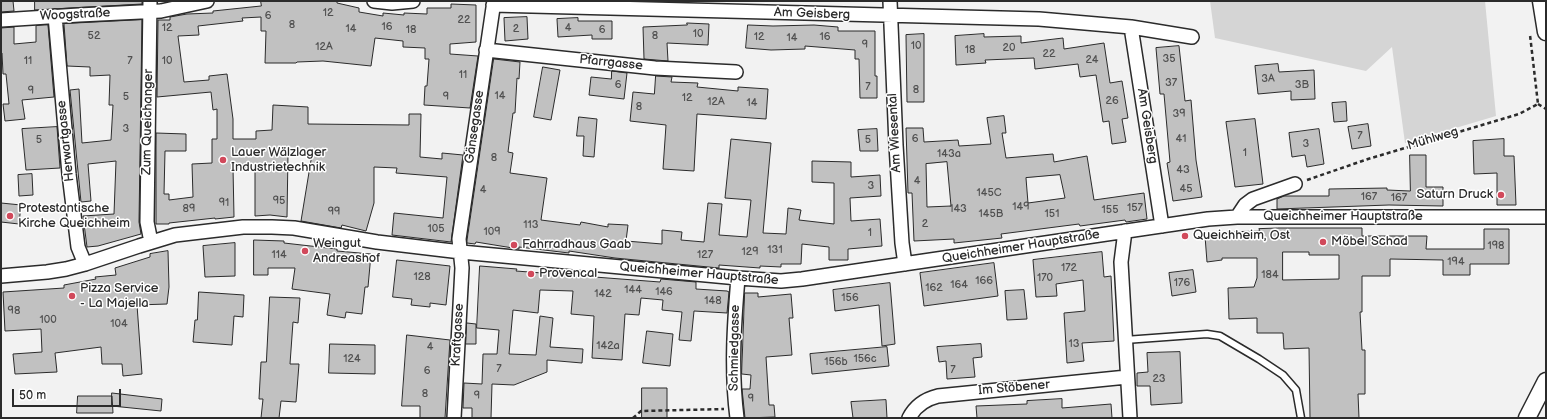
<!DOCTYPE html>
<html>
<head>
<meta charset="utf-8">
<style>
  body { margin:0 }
  #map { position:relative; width:1547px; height:419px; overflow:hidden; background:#f2f2f2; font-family:"Balsamiq Sans",sans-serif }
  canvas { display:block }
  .frame { position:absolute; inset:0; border:2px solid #2b2b2b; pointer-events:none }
  .scale { position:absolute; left:12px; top:389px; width:109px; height:18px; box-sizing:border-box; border:2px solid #2b2b2b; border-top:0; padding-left:5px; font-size:12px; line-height:14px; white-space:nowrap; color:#2b2b2b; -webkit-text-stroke:3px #fff; paint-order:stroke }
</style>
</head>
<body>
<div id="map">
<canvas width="1547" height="419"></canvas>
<div class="frame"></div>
<div class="scale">50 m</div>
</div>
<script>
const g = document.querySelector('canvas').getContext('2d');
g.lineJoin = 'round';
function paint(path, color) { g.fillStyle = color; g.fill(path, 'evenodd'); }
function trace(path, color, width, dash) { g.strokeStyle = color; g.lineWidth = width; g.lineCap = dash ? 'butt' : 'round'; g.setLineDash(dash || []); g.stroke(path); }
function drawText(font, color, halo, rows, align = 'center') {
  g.font = font + ' "Balsamiq Sans",sans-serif'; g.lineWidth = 3; g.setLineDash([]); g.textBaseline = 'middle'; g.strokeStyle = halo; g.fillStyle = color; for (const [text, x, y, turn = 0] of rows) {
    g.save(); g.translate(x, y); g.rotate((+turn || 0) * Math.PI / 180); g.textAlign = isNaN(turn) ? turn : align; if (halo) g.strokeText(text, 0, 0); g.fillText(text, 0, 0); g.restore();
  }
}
paint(new Path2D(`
  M1210,1H1485L1496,116L1405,143L1392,47L1366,71L1215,38Z`), '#d5d5d5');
const building = new Path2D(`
  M1,1H13L14,11L1,12Z
  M35,1H142V4L35,10Z
  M261,1H337V3L359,8V12L383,16V13L404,15V13L427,14V8H451V4L476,5V42L450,44V54L478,56L470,108L424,105L425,86H427L429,59H425V48L403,47V41L375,38L371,66L323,61L297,62L296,63H265L266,31H261V17L242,18L243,21L198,26L199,35L178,36L184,82L209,80V76L227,74L233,119V139H256V131L272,130L273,105L308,107V124L409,125V114H421L420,157L442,159V153L463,155L451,242L392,235L394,213L443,218L447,177L396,173L397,168L374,167V203L366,231L342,225L341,228L301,221L312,154H288L287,217L270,215L255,216V168H233L234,217L215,219V218L169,223V224H156V133L186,134V151H165L164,194H169V200L193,197L192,164L212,163V139H217V109L213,110L211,92L157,97L158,20H170V17L187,14L213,13V11L261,6Z
  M527,17L528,39L505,41L504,18Z
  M578,18V21H612V39H592V35L558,37L557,19Z
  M142,20L139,222L141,234L98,246L87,247L83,216L114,214L116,161L88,164L91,201L81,202L70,90L79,89L82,143L111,140L113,105H109L110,75L90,76V67L67,66L64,24Z
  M687,23L709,24L708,45L667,43L668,61L644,59L643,27L687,25Z
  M48,25L54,97L22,100L25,119L5,121L3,104H9L6,74H3L2,53H1V28L14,27V44L36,42V26Z
  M748,25L773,26L814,25L838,27V31H875V76H877V98H860L859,59H855V50L805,46V49L771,50L746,48Z
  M924,34V102H907L906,35Z
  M984,34V37L1021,36V43L1063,38L1064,49L1104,43L1110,83L1122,81L1128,118L1122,119L1126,142L1112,144L1109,121L1103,122L1096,75L1080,77L1078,64L1035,69L1034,58L985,60L986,63L956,65L955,36Z
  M1179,46L1185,101L1191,100L1196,160L1202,197L1173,201L1167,163L1170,162L1164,94H1160L1156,48Z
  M494,59L520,62L519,79L517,78L515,113H513L508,152L513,153L510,173L547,178L541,220L580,225L581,222L608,227V224L628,225L626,241L662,244V230L682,232L681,240L704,242L708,203L722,204L719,235L747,237L751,200L725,198L731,139L771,143L763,233L786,234L788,208L801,210L799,220L834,224V183L812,182V161L851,162V177L880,175L881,196L850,198L851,221L880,219L882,246L848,249V260H829V247L802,244L801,264H781V267L760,266V268L719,265V268L615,258L569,251V253L519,247V249L476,242L475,244L467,243Z
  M1278,64L1279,72L1314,70L1315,99L1291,100V91L1258,94L1255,66Z
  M543,67L560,70L551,120L534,117Z
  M612,71L627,73L624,99L589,95L591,77L611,79Z
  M656,76L672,77L671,82L698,83L697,87L738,91V87L768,89L766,119L697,114L694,171L663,169L666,125L630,121L633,92L654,94Z
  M1346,102L1347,121L1334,122L1332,103Z
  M1004,116L1006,133H1002L1006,158L1053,154L1054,162L1087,156L1094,200L1144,193L1147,219L1126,222L1125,220L1080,226L1079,224L1001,234L1002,238L954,243V239L914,241L912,193H908L906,128H923L924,142L958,140L959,146L991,144L987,118ZM947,162L951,206L927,207L926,164ZM1060,175L1065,198L1028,203L1026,178Z
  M579,117L597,119L594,157L583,156L584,136H577Z
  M1255,119L1263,184L1235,187L1226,122Z
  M1368,124L1371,146L1352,149L1348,127Z
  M57,127L60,168L26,170L22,129Z
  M877,129L878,151H860L858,130Z
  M1319,129L1324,164L1307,167L1305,155L1292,157L1289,133Z
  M1504,139V156H1514L1516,205H1497V173L1474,174L1473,141Z
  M1410,155H1426V187H1443V206L1389,205L1277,209V199L1284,196H1329V189L1387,188V190L1410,191Z
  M32,174L33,195L19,196L18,175Z
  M1,203L21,205L19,224L1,222Z
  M1278,228H1362V236H1427L1426,249H1484V229H1509V264H1470V275H1443V260L1390,259V276H1362V312H1360L1362,350H1365V394H1358L1359,418H1310L1309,348L1284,349L1283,333H1257V318L1229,319L1228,288L1254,287L1257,278V258H1222V260L1207,262L1205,236L1225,234V232L1260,231L1259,229ZM1283,252H1309V255H1339V279L1283,280Z
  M254,240L284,241V243L337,249V251L371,254L368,287H365L362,314L346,312L345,318L327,315L330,294L292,289L295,268H268V275H254Z
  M235,243V276L205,277L203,246Z
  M168,251L169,287L167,304L137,305L142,374L123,376L122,364H102L101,347L55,353L57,372L15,374L13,354L42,352L41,329L5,331L3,292L64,288V285L96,279L95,277L116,275L115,268L150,257V254Z
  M1102,252L1104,277L1111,276L1114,341L1082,343L1084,361L1067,363L1064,313L1085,311L1083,280L1056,284L1057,296L1036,297L1033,260Z
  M397,260L450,266L446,305L430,303V307L411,305L412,299L393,297Z
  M994,263L998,296L924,306L920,273Z
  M480,266L517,269L516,271L660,282L661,279L696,282V289L727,291L729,292L727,313L694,311L691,341L679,340L682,312L662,310L663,300L641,298L639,315L625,314L622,360L592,358L594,316L571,314L573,291L540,290L538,313L513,310L509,354L536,355L540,316L553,318L550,347L583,349L582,363L547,360V372L514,385L492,384L491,418H472V408H463L464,383L482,384L483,354H497L499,330L477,328Z
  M1193,270L1196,292L1172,296L1169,273Z
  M890,283L895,344L882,346L879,305L835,311L833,290Z
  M1024,290L1027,319L1007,320L1005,291Z
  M199,292L244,295L243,317L234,316L232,345L193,342L195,320H197Z
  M745,293H758V297L791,294L793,318H789L792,355L766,357L769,405H774L775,417L745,418L742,389H750L751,375L742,374Z
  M270,297L300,298L298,323L293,322L290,364H299L296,402L281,401L279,418H261L263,399H259L261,362H266Z
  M467,323L476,324V344H466Z
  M647,331L673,334L670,366L643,363Z
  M407,335L450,340L445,418H420V406H402Z
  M330,344L375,345V374L329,373Z
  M981,344L982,357L973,358L975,377L947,379L946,361L939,362L937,347Z
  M887,347L889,366L812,374L810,354Z
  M1180,352L1182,403L1151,405L1150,386H1137V373L1148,372L1147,353Z
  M642,388H667V418H642Z
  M112,393L162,399L161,411L112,406Z
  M78,396H112L113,413H77Z
  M1062,399V408L1111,404L1112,418H977L976,406L1027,404V401Z
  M886,400L887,418H853L851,402Z`);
paint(building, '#c1c1c1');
trace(building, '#2b2b2b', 1);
const service = new Path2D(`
  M1125,340L1207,334L1220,336L1259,359L1283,375L1296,390L1301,418`);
const minor = new Path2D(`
  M150,1L147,222L151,242
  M374,1L392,3L413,1
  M890,1L896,145L902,243L905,264
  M493,5L1039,19L1131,27L1162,226
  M55,16L69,174L78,247L85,264
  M1,20L79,15L161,11L207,1
  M1131,27L1192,37
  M486,50L655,68L736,72
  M1237,217L1245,205L1253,199L1295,184
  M1125,231L1121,262L1130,418
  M1,276L47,272L66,269L85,264L139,246L175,235L243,227H272L294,228L377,242L461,252L738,278L781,281L802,279L1208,219L1237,217H1546
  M454,418L462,268L459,239L494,1
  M737,418C731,371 734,325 738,278
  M909,418C915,406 926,399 938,396L1127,377`);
const tertiary = new Path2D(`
  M1541,1L1546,32
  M1527,418L1546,381`);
trace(service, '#2b2b2b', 9);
trace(minor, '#2b2b2b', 16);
trace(tertiary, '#2b2b2b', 19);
trace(new Path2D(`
  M1538,104L1546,109
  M1307,180L1368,159L1519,114L1538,104L1530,35
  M633,418L641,411L724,409`), '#2b2b2b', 2.5, [4, 3]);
trace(service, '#fff', 6);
trace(minor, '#fff', 13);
trace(tertiary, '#fff', 16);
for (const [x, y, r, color] of [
  [223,160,4,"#d1495b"],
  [1501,195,4,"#d1495b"],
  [10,216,4,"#d1495b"],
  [1185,236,4,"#d1495b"],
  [1323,242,4,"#d1495b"],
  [514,245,4,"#d1495b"],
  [305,251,4,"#d1495b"],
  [531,274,4,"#d1495b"],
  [72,296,4,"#d1495b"]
]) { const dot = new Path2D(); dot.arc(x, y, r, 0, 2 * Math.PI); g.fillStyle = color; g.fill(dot); trace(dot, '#fff', 1.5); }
drawText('11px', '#505050', null, [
  ["12",328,13],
  ["6",268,16],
  ["22",464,20],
  ["8",292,25],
  ["16",387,27],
  ["12",167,28],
  ["4",568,28],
  ["14",351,29],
  ["2",516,29],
  ["18",411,30],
  ["6",602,30],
  ["10",698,34],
  ["52",94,36],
  ["8",655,36],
  ["12",759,37],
  ["16",825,37],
  ["14",792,38],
  ["9",865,45],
  ["10",916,46],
  ["12A",324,47],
  ["20",1009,48],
  ["18",970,50],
  ["22",1049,54],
  ["35",1169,59],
  ["24",1092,60],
  ["11",28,61],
  ["7",130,61],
  ["10",167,61],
  ["11",463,75],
  ["3A",1268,79],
  ["37",1171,83],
  ["6",618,85],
  ["3B",1302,85],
  ["7",868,87],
  ["8",916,90],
  ["9",31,91],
  ["14",500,96],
  ["5",126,97],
  ["9",446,97],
  ["12",687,98],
  ["26",1112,101],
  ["12A",716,102],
  ["14",752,103],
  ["8",639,107],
  ["39",1179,114],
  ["3",126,129],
  ["7",1360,136],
  ["6",915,139],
  ["41",1181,139],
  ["5",39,140],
  ["5",868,140],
  ["3",1306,144],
  ["1",1245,153],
  ["143a",949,154],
  ["8",494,158],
  ["43",1183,170],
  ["4",917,181],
  ["3",871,186],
  ["45",1186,189],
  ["4",483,190],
  ["145C",989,193],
  ["167",1369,197],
  ["167",1399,198],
  ["95",279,201],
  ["91",224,203],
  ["149",1021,207],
  ["157",1135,208],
  ["89",189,209],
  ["143",958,209],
  ["155",1110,210],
  ["99",334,212],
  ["145B",991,214],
  ["151",1052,214],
  ["2",925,224],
  ["113",531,225],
  ["105",436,229],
  ["109",492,232],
  ["1",870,233],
  ["198",1496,246],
  ["131",775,250],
  ["129",750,252],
  ["114",279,255],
  ["127",705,255],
  ["194",1456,262],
  ["172",1069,268],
  ["184",1270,275],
  ["128",422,277],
  ["170",1045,278],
  ["166",984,281],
  ["176",1182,283],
  ["164",959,285],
  ["162",934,288],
  ["144",633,290],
  ["146",664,292],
  ["142",603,294],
  ["156",850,298],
  ["148",713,301],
  ["98",14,311],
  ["100",48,320],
  ["104",119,324],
  ["13",1074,344],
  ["142a",608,346],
  ["4",430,347],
  ["124",352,359],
  ["156c",865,359],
  ["156b",836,362],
  ["7",499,369],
  ["7",953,370],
  ["6",427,371],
  ["23",1159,379],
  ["8",425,394],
  ["9",477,396],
  ["9",751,399]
]);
drawText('13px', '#2b2b2b', '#fff', [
  ["Am Geisberg",812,14,2],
  ["Woogstraße",75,15,-3],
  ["Pfarrgasse",611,63,6],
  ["Zum Queichanger",148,122,-89],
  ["Am Geisberg",1147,126,81],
  ["Gänsegasse",475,127,-82],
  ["Am Wiesental",895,133,-93],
  ["Mühlweg",1433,139,-17],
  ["Herwartgasse",66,141,-96],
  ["Queichheimer Hauptstraße",1343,217],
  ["Queichheimer Hauptstraße",1021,247,-9],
  ["Queichheimer Hauptstraße",699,274,5],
  ["Kraftgasse",458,335,-87],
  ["Schmiedgasse",735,348,-89],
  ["Im Stöbener",1014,388,-5]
]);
drawText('13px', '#2b2b2b', '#fff', [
  ["Lauer Wälzlager",231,153],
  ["Industrietechnik",231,168],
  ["Saturn Druck",1493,195,"right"],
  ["Protestantische",18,209],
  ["Kirche Queichheim",18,224],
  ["Queichheim, Ost",1193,236],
  ["Möbel Schad",1331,242],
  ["Weingut",313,244],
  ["Andreashof",313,259],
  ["Fahrradhaus Gaab",522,245],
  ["Provencal",539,274],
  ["Pizza Service",80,289],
  ["- La Majella",80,304]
], 'left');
</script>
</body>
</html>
